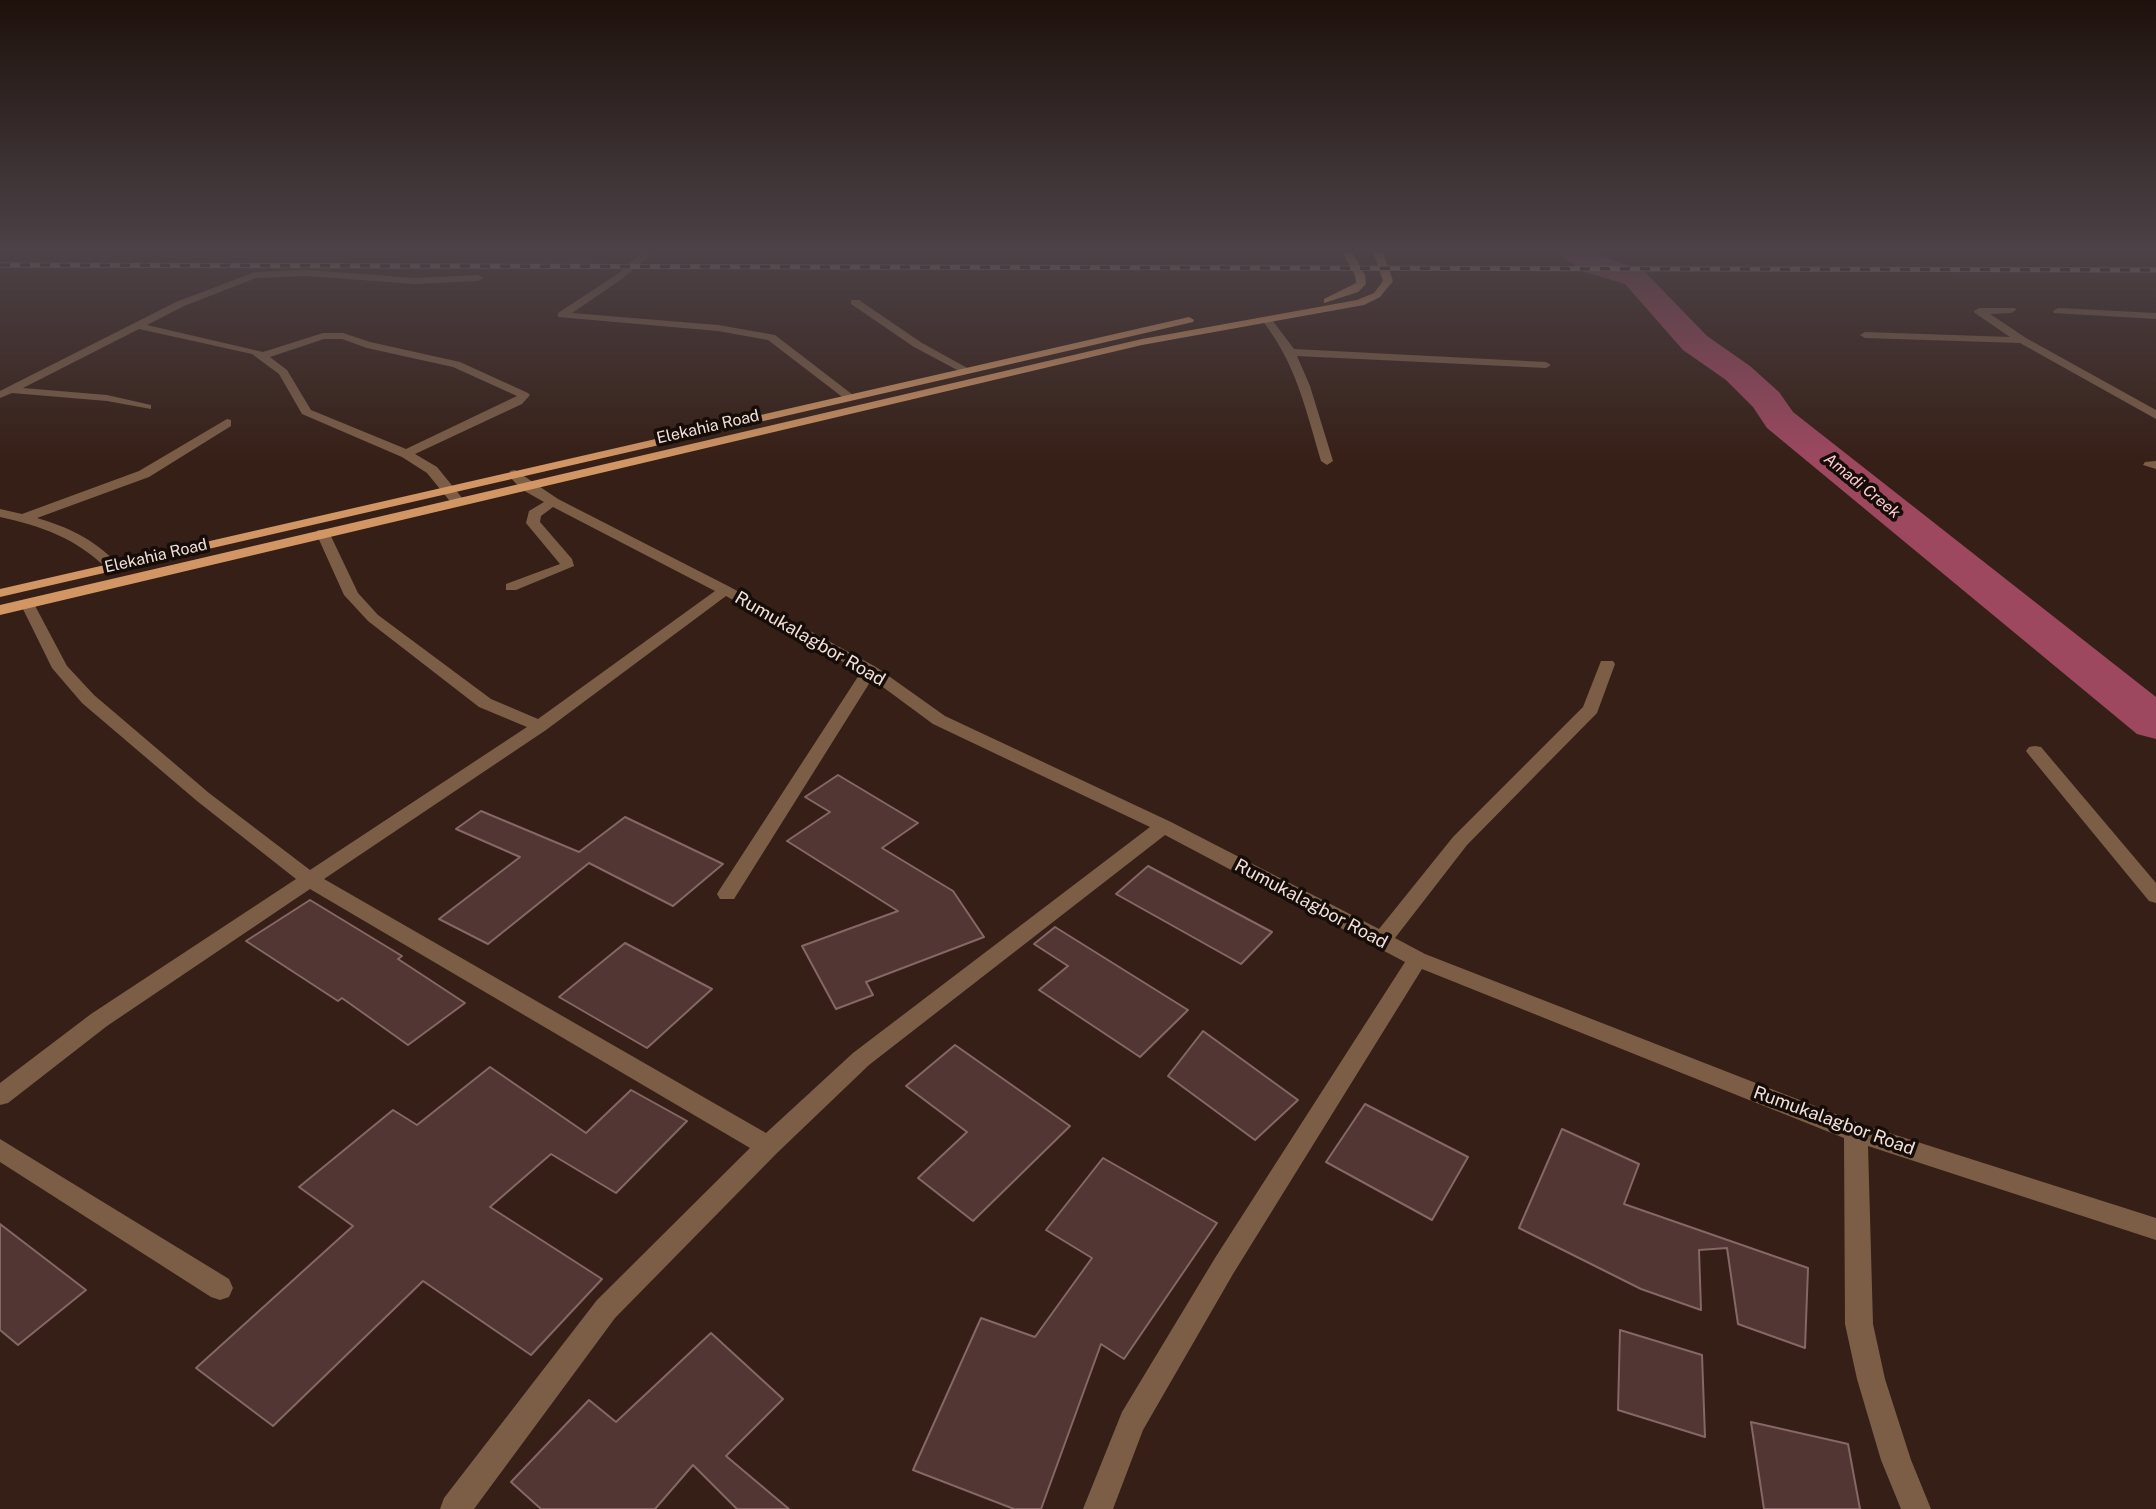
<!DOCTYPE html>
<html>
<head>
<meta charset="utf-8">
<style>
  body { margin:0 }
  canvas { display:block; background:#361f16 }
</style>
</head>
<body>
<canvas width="2156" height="1509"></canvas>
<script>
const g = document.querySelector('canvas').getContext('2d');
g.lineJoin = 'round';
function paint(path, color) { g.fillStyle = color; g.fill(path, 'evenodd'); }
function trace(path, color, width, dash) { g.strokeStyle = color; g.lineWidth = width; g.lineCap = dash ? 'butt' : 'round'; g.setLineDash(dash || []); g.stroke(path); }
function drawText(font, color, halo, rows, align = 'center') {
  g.font = font + ' "Public Sans",sans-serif'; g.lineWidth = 7; g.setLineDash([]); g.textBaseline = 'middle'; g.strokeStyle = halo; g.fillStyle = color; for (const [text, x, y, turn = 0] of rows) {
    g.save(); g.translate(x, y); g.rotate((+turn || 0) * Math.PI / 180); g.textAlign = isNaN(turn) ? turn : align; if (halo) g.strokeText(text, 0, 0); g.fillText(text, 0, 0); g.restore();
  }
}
paint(new Path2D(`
  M1557,252H1591L1645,272L1707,336L1750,366L1779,392L1793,412L2156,697V739L2137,734L1767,428L1753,407L1726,380L1683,350L1625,284L1582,271Z`), '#9e4860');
const building = new Path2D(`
  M838,775L918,823L882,848L953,891L984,937L866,982L873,995L836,1009L802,946L898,911L787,841L830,812L805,797Z
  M481,811L579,852L625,817L723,864L673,906L589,863L488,944L439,919L520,857L456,829Z
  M1148,866L1272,932L1241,964L1116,894Z
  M310,900L402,956L398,959L465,1003L408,1045L342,998L338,1001L246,941Z
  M1055,927L1188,1010L1140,1057L1039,990L1068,966L1034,944Z
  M625,943L712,989L647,1048L559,997Z
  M1203,1031L1298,1100L1255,1140L1168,1076Z
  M955,1045L1070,1126L973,1221L918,1178L967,1132L906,1086Z
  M490,1067L586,1133L631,1090L687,1121L616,1193L551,1154L490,1207L602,1279L531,1355L423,1281L273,1426L196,1368L353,1226L299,1187L393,1110L417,1125Z
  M1365,1104L1468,1157L1432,1220L1326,1162Z
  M1562,1129L1639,1164L1624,1204L1808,1268L1805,1348L1738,1324L1727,1248L1699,1250L1701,1310L1641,1289L1519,1228Z
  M1103,1158L1217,1223L1124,1359L1101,1344L1041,1509H1014L913,1470L981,1318L1035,1337L1092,1258L1046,1230Z
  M0,1224L86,1290L18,1345L0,1330Z
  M1620,1330L1702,1355L1705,1437L1618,1410Z
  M711,1333L783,1399L726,1456L789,1509H737L693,1465L655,1509H541L511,1482L589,1400L616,1422Z
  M1751,1422L1848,1444L1860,1509H1764Z`);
paint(building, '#513634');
trace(building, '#856765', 2);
paint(new Path2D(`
  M643,252H654L622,279L572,313L718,325L775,335L853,395V399H845L768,340L718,331L558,317V313L616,275Z
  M307,270L415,278L478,275L483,278L478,281L415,284L307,276L256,278L184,306L147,325L263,352L323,333H343L370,342L460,362L528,393L530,395L522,404L415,454L437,467L463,499V505H453L427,473L402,457L302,414L279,374L252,354L139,329L23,388L107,395L151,405V409L107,401L12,393L0,398V391L176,302L255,272ZM324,339H342L367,348L453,367L517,396L406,449L311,410L287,370L270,357Z
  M851,300H859L922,343L971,370L961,372L914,347L851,304Z
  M1979,308H2015L2016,310L2011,313L1990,314L2026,338L2156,410V419L2020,343L1865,338L1860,335L1865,332L2010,337L1975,313L1974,311Z
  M2058,308L2156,313V319L2054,313L2053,311Z
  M1262,317H1270L1294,349L1546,362L1551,365L1546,368L1297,356L1310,386L1333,461L1327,465L1321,461C1305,407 1296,363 1261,319Z
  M227,419L231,420V426L149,477L37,518C68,527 93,539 116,562V568H106C76,538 41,526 0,517V509L22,514L139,471Z
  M2156,461V469L2143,465L2145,462Z
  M515,470L558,499L730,587L876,667L945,716L1171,822L1379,929L1453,837L1583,707L1601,661H1613L1615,664L1597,713L1467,845L1395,938L1425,954L1861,1124L2156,1218V1240L1868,1146L1873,1324L1885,1379L1911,1460L1931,1509H1901L1881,1460L1857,1379L1845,1324L1844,1138L1422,969L1233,1274L1143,1430L1113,1509H1083L1122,1412L1215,1258L1405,962L1165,835L869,1065L777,1153L615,1318L474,1509H440L444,1498L597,1300L750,1148L310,889L107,1026L8,1103L0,1105V1083L91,1014L296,879L197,801L82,703L52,668L20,603L27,599L32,600L67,666L94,695L209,793L310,870L527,727L479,707L368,621L344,595L316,533L318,530H328L358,593L378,615L491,699L538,719L715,591L553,507L541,516L540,522L572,559L574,566L516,590H506V584L560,564L526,523L529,511L544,502L521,489L510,477V471ZM726,596L861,672L720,889L717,894L720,899H734L872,679L933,724L1150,827L853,1053L766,1133L324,879L546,730Z
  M2035,746L2041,747L2156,883V903L2149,901L2029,755L2026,751L2029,747Z
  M0,1139L229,1279L233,1288L229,1297L220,1300L211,1297L0,1162Z`), '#7c5e47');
paint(new Path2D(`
  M1342,252H1352L1365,275L1366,284L1358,292L1324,303V299L1356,283L1355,275Z
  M1373,252H1383L1393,281L1380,297L1364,305L1142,345L0,615V605L1142,339L1357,300L1374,293L1383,281Z
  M1189,317L1194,320L1193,322L0,597V589Z`), '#d29664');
const rail = new Path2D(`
  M0,265L2156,270`);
trace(rail, '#beaba4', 5);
trace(rail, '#160c08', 3.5, [10]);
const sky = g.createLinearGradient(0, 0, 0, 463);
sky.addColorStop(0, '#1e110c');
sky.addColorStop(0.54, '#4c4247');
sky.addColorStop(1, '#4c424700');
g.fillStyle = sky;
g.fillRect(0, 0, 2156, 463);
drawText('16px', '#f1e0da', '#160c08', [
  ["Elekahia Road",708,427,-13],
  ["Elekahia Road",156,556,-13]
]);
drawText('italic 16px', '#fccad4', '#160c08', [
  ["Amadi Creek",1862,486,39]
]);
drawText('18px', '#f1e0da', '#160c08', [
  ["Rumukalagbor Road",810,639,30],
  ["Rumukalagbor Road",1311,904,28],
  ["Rumukalagbor Road",1834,1121,20]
]);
</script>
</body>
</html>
